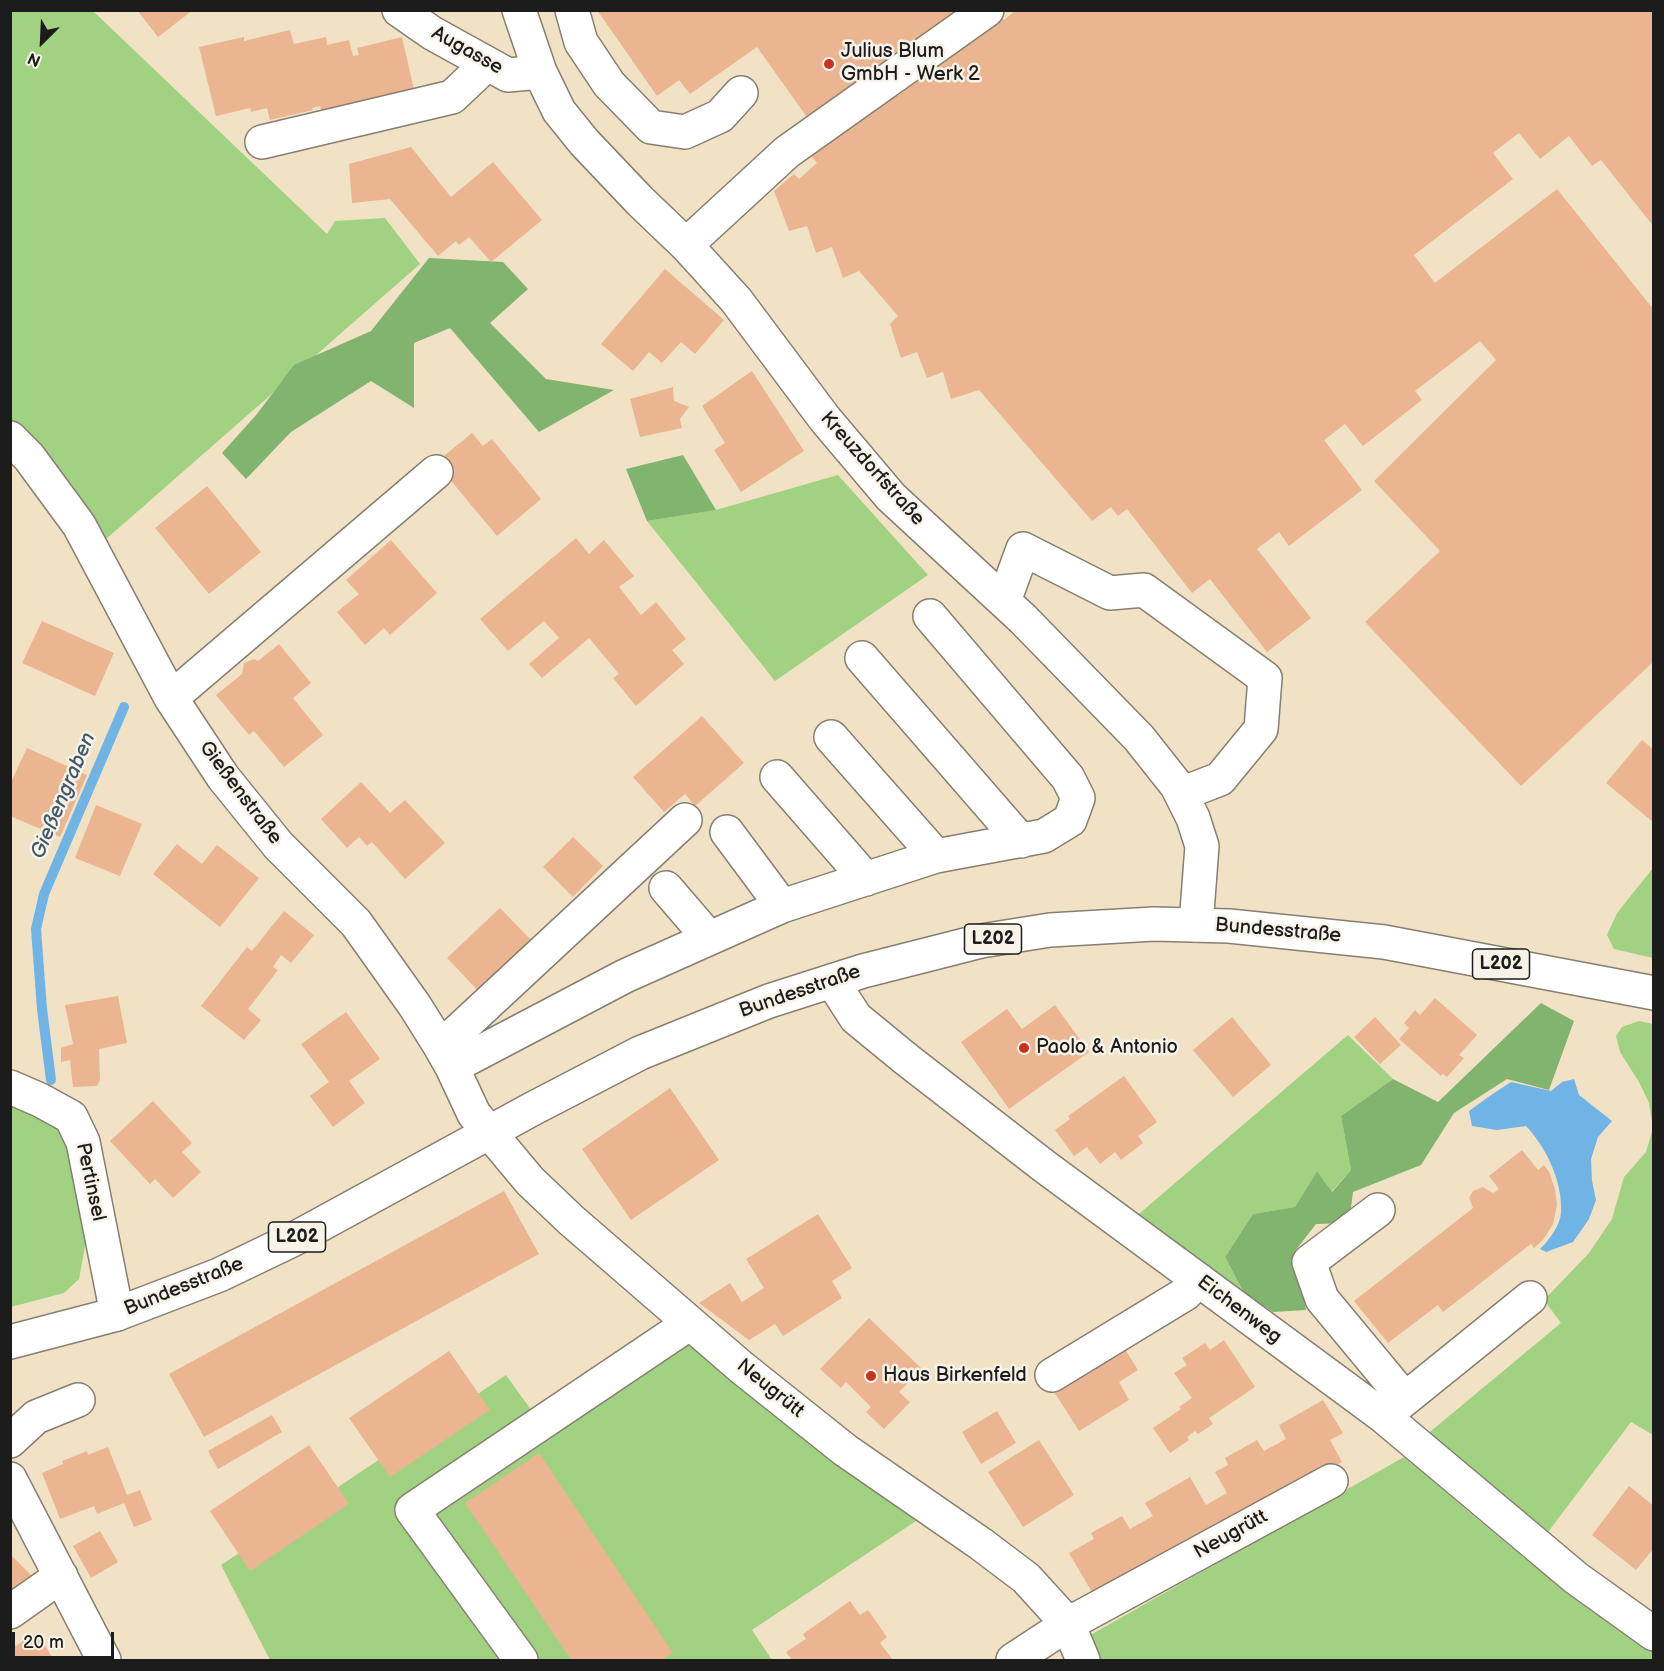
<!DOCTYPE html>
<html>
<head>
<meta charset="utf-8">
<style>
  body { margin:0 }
  #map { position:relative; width:1664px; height:1671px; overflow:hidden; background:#f1e2c6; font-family:"Balsamiq Sans",sans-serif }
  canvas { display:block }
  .frame { position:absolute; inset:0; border:12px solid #1c1c1c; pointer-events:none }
  .north { position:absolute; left:12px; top:12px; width:60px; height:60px; -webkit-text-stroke:4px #f7f3e8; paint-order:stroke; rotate:204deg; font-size:16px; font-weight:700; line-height:24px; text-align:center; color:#1c1c1c }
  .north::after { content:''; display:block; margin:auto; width:21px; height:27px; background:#1c1c1c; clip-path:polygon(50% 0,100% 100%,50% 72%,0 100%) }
  .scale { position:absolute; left:12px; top:1632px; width:102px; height:27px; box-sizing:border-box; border:3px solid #1c1c1c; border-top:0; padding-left:8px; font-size:18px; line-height:21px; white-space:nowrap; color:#1c1c1c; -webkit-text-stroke:4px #f7f3e8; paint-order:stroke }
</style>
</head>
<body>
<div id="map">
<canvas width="1664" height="1671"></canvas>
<div class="frame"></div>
<div class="north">N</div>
<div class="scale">20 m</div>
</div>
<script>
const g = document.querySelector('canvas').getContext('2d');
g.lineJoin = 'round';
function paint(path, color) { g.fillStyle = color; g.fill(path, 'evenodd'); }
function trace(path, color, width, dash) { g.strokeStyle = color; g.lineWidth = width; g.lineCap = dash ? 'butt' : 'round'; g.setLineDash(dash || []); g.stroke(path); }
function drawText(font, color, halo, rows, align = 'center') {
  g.font = font + ' "Balsamiq Sans",sans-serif'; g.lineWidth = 5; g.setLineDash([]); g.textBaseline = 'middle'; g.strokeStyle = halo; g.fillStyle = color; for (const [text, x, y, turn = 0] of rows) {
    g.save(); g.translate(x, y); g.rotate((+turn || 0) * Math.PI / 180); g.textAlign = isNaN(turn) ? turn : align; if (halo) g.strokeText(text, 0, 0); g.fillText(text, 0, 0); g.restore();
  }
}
paint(new Path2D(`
  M10,11H93L327,234L335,221L385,218L420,264L105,540L11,423Z
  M838,475L928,575L775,681L647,521L716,510Z
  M1653,868V958L1614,949L1607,935L1617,913Z
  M1639,1021L1653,1024V1435L1631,1422L1545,1536L1425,1436L1561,1323L1544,1300L1589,1253L1612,1219L1624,1177L1646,1152L1653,1128L1649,1103L1639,1082L1620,1052L1616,1036L1622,1027Z
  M1348,1035L1393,1079L1341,1116L1351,1170L1331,1192L1317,1171L1295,1207L1253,1214L1225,1257L1244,1293L1133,1219Z
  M10,1101L36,1112L64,1134L73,1157L86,1241L79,1279L64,1293L11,1307Z
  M668,1321L922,1517L752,1630L772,1660H270L221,1565L506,1375L532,1411Z
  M1404,1457C1485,1525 1564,1595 1653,1652L1654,1660H1096L1087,1637Z`), '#a1d281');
paint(new Path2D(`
  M429,258L503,262L528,289L490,323L546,379L614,390L539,432L450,328L414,343V408L371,381L291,432L246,479L222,453L257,414L294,365L371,331Z
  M683,455L716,510L647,521L626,469Z
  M1541,1003L1574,1021L1549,1090L1507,1079L1454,1113L1421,1165L1353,1192L1349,1223L1316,1224L1295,1251L1306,1310L1273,1312L1244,1293L1225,1257L1253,1214L1295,1207L1317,1171L1332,1192L1351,1170L1341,1116L1393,1079L1438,1102Z`), '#80b46f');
paint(new Path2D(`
  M1574,1079L1579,1095L1612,1121L1598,1137L1591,1159L1592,1181L1596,1200L1589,1219L1573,1242L1546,1252L1540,1249C1549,1240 1560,1226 1561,1213C1563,1182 1546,1147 1526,1126L1497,1130L1472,1126L1469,1111L1491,1095L1511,1082L1551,1091L1562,1082Z`), '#70b3e5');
trace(new Path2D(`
  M51,1080L42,1009L36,929L44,894L124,707`), '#70b3e5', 10);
paint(new Path2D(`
  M137,10H193L158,37Z
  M597,10H964L809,120L757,47L690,94L679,80L657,96Z
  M1016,10H1654V227L1601,160L1592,166L1569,136L1540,159L1519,133L1493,153L1513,179L1414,255L1435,283L1557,189L1654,310V661L1521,786L1365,622L1440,551L1374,481L1496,360L1480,341L1415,391L1422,400L1363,446L1345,424L1324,440L1362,490L1289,546L1279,532L1257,549L1311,618L1267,652L1210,579L1192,593L1127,509L1118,516L1111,507L1092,521L979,390L951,399L943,372L927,378L917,352L901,358L890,324L898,316L859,271L843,278L832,247L816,253L807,226L789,231L774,191L794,174L799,179L817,163L808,152L892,88L898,96L1001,17L1004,20Z
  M290,30L294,44L326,37L327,45L349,40L353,56L359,55L357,48L402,37L417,103L373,113L370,99L364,100L366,106L323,116L320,106L312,108L313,110L270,120L267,108L251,112L250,108L216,116L199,47L244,37V41Z
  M411,147L451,197L493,162L542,220L491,262L469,237L459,245L456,241L438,256L390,199L352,203L349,164Z
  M665,269L724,320L695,354L681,342L662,363L649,352L633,371L601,344Z
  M752,371L804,451L741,492L714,450L725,443L702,406Z
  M673,387L674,401L689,407L680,419L682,428L640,437L630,399Z
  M472,433L483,446L492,439L541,499L497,536L447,476L439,460Z
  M207,486L261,552L209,594L155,528Z
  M576,538L589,554L604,540L634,576L619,587L641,615L656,602L686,639L672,650L684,664L636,706L613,678L619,674L589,638L542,678L529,664L559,638L544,621L508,651L480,619Z
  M391,540L437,593L390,635L384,628L365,645L337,612L359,594L346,580Z
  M42,621L114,653L95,696L22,663Z
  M279,644L311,683L293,698L323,735L284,767L254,731L249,735L216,695L242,674L244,663L254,659L258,661Z
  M702,716L744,763L695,806L685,794L664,812L633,777Z
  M1642,740L1654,750V823L1606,783Z
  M27,748L87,775L60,837L10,816V784Z
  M361,782L390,813L405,800L445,843L405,879L372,842L367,846L359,837L347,848L321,819Z
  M96,805L142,824L120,876L75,858Z
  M573,837L603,866L573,897L543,867Z
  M177,844L202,864L217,845L259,878L220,927L153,874Z
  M500,908L537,946L484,997L447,958Z
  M284,911L314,935L291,963L281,955L273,967L278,970L248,1009L261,1020L244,1040L201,1006L247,947L252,951Z
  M118,996L127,1043L99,1049L100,1080L97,1086L73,1087L70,1060L61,1062V1048L73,1044L65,1005Z
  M1435,998L1477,1035L1459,1055L1464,1058L1447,1077L1443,1074L1441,1076L1399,1039L1409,1028L1404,1023L1415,1010L1420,1015Z
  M1055,1005L1089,1052L1009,1109L961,1042L1007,1009L1022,1029Z
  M346,1012L380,1059L349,1081L365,1103L333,1127L310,1096L329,1082L301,1044Z
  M1232,1017L1271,1065L1233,1097L1193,1050Z
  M1375,1017L1401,1045L1380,1064L1354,1037Z
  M1124,1076L1157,1122L1138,1136L1143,1143L1121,1160L1115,1152L1100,1164L1087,1147L1074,1156L1055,1130L1070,1119L1068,1116Z
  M670,1088L719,1160L631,1220L582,1149Z
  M153,1101L192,1143L182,1152L201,1172L173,1198L155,1179L150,1184L110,1141Z
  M1522,1150L1538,1170L1544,1165L1549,1172L1555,1189L1557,1205L1553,1224L1543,1240L1534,1248L1531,1244L1443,1312L1438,1305L1388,1343L1354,1301L1473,1208L1469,1198L1473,1191L1483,1187L1493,1193L1499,1189L1489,1176Z
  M504,1191L539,1254L204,1437L169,1374Z
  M818,1214L852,1268L832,1281L842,1298L783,1336L775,1324L749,1340L699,1303L730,1283L742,1302L764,1288L746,1259Z
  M869,1318L922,1369L899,1392L910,1402L884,1429L866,1412L871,1407L846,1382L841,1388L820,1369Z
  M1224,1340L1255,1387L1209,1418L1213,1424L1198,1434L1195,1431L1187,1437L1189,1440L1170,1453L1153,1428L1181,1409L1179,1407L1192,1398L1174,1373L1187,1365L1182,1358L1205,1343L1210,1350Z
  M1121,1343L1138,1370L1119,1382L1129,1400L1079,1431L1051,1387Z
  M449,1351L490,1410L390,1477L349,1418Z
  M1323,1400L1343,1433L1330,1440L1342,1462L1096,1599L1069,1553L1094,1539L1091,1533L1122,1516L1130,1529L1153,1516L1145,1503L1190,1477L1206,1505L1227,1493L1215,1472L1228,1465L1225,1458L1257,1440L1264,1451L1286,1439L1279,1425Z
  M997,1411L1016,1443L981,1464L962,1432Z
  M272,1415L282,1432L218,1469L208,1451Z
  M1039,1440L1074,1495L1023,1527L988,1472Z
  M309,1445L349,1504L250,1571L210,1511Z
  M108,1447L127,1495L140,1490L152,1520L134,1527L124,1503L97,1514L94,1506L60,1519L42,1473L63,1464L62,1461L87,1451L88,1455Z
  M539,1453L673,1653L662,1660H571L465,1503Z
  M1629,1486L1654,1506V1548L1636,1570L1592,1535Z
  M100,1531L118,1562L91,1578L73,1546Z
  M10,1554L33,1577L10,1599Z
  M850,1601L860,1615L868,1610L887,1637L880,1643L893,1660H792L786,1652L806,1639L803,1634Z
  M37,1633L54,1660H10V1649Z`), '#eab590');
const minor = new Path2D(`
  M399,10L432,33L508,75L540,72
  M519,10L540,72L559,111L584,142L640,201L686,245L736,300L825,419L891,497L1023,619L1139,738L1177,786L1193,818L1202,846L1196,925
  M572,10L581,42L609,84L651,127L685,132L720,116L741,93
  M262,142L452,97L487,64
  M686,245L787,152L987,10
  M10,438L29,457L79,525L171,698L223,777L278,845L356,923L415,1006L440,1046L452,1067L474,1114L530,1181L571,1220L741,1367L845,1450L981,1544L1026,1578L1068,1624L1083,1660
  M1004,601L1023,549L1110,593L1144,590L1265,678L1261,729L1220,779L1181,794
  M862,658L1021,841
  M171,698L436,472
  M831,737L936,856
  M777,777L866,879
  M727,832L782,906
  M666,888L709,938
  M832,981L856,1018L906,1059L1044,1166L1383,1416L1576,1578L1654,1634
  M440,1046L457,1032L685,820
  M452,1067L625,976L782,906L936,856L1044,836L1070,820L1078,798L1068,778L930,616
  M10,1087L40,1100L71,1117L83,1142L117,1314
  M1378,1210L1309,1262L1322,1299L1405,1399
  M1052,1375L1185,1294L1199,1280
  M1389,1412L1530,1298
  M10,1441L36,1417L78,1400
  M10,1479L104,1660
  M10,1612L61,1576
  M521,1660L412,1510L690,1323
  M1013,1660L1068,1624L1331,1481`);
const major = new Path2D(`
  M10,1342L117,1314L219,1275L294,1239L534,1108L640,1053L769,1001L863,971L981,941L1050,930L1154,924L1229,926L1384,942L1654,993`);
trace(minor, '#867f71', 36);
trace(major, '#867f71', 36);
trace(minor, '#fff', 33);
trace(major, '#fff', 33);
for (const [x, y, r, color] of [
  [829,64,6,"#c8321e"],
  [1024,1048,6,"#c8321e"],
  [871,1376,6,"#c8321e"]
]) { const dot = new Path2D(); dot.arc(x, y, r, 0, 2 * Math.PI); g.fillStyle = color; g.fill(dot); trace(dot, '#f7f3e8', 2); }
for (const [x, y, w] of [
  [993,939,57],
  [1501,964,57],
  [297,1237,57]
]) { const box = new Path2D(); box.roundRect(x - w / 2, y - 15, w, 30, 4.5); g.fillStyle = '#f7f3e8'; g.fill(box); trace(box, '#1c1c1c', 1.5); }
drawText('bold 18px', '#1c1c1c', null, [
  ["L202",993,939],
  ["L202",1501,964],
  ["L202",297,1237]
]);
drawText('20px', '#1c1c1c', '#f7f3e8', [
  ["Augasse",467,51,29],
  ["Kreuzdorfstraße",872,469,48],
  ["Gießenstraße",240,793,53],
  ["Bundesstraße",1278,931,5],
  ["Bundesstraße",800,992,-19],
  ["Pertinsel",90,1182,78],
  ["Bundesstraße",184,1287,-22],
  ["Eichenweg",1239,1310,37],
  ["Neugrütt",770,1389,39],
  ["Neugrütt",1231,1535,-29]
]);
drawText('20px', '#1c1c1c', '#f7f3e8', [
  ["Julius Blum",841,52],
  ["GmbH - Werk 2",841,75],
  ["Paolo & Antonio",1036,1048],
  ["Haus Birkenfeld",883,1376]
], 'left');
drawText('italic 21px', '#3e586c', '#f7f3e8', [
  ["Gießengraben",64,796,-67]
]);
</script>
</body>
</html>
